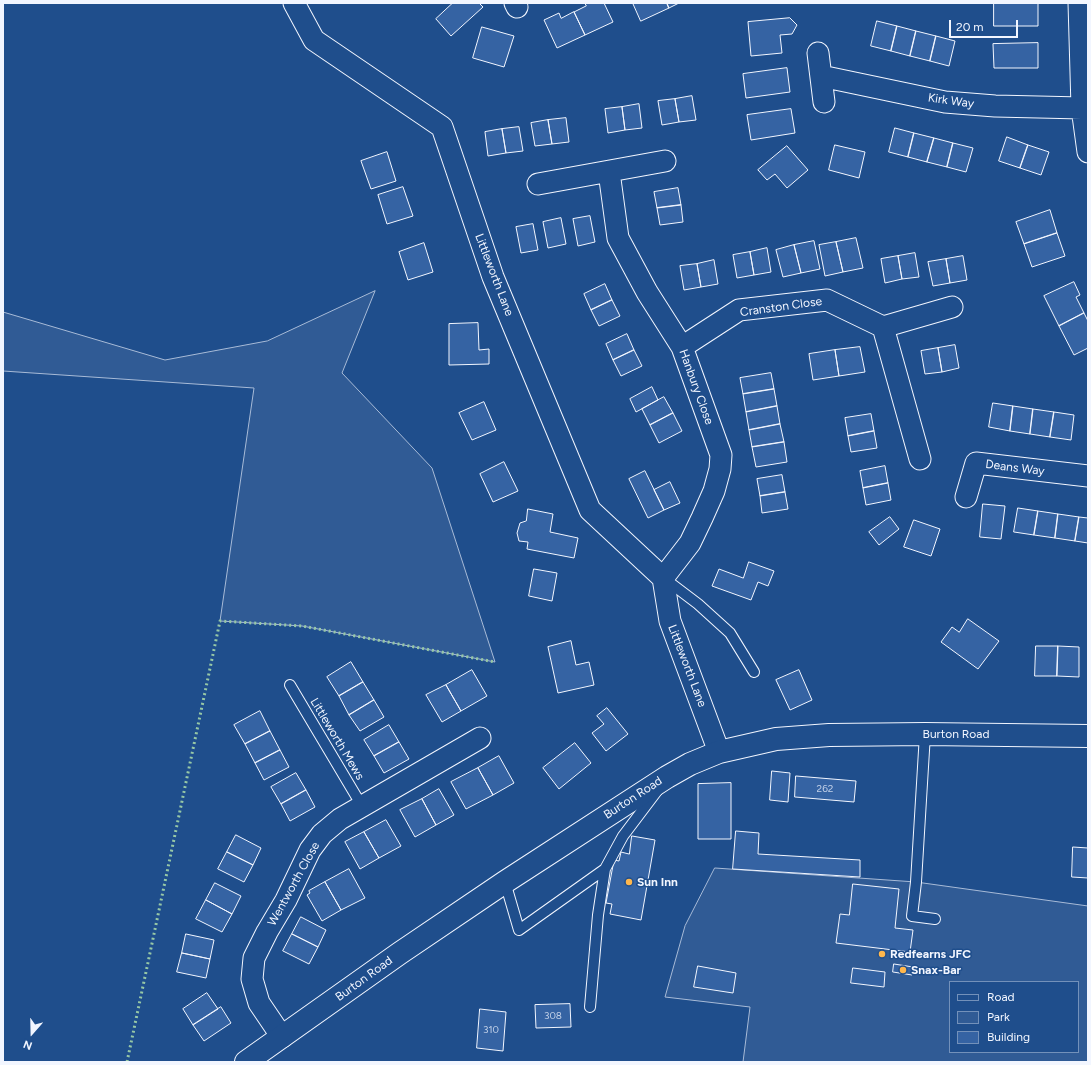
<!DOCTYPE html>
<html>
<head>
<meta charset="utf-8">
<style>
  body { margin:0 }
  #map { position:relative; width:1091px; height:1065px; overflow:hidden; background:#1f4e8c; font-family:Figtree,sans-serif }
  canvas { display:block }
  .frame { position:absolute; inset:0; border:4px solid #f2f6ff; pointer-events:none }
  .legend { position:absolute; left:949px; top:981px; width:130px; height:72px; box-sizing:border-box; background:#1f4e8c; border:1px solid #7391ba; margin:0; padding:5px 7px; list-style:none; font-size:12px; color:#f2f6ff }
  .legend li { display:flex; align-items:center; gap:8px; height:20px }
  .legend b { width:20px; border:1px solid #7391ba }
  .north { position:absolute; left:12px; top:1013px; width:40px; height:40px; -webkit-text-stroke:3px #1f4e8c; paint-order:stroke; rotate:200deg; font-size:11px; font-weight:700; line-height:16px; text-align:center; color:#f2f6ff }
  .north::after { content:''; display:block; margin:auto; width:14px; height:18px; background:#f2f6ff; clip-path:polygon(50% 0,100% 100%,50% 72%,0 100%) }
  .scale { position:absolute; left:949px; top:20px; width:69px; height:18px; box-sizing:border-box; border:2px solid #f2f6ff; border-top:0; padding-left:5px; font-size:12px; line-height:14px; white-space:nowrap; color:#f2f6ff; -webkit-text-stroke:3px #1f4e8c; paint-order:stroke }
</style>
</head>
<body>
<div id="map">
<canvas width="1091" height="1065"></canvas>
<div class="frame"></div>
<ul class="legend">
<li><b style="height:5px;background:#1f4e8c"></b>Road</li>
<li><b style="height:11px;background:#305b95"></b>Park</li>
<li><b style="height:11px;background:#3563a3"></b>Building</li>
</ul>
<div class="north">N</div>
<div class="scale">20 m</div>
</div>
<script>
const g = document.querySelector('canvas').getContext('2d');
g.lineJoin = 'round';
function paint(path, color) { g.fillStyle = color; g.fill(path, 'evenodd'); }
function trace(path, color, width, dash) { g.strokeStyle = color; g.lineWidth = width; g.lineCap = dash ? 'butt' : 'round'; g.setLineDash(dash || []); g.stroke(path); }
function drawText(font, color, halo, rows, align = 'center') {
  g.font = font + ' Figtree,sans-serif'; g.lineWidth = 3; g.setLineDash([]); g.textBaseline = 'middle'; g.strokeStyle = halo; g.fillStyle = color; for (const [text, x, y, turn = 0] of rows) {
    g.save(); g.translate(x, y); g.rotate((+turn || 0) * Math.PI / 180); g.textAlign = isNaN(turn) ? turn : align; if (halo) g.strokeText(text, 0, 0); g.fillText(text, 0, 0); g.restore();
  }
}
const green = new Path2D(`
  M375,291L342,373L432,468L495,662L302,626L220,621L254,388L3,371V312L165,360L267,341Z
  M715,868L916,882L1088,906V1062H743L750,1007L665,997L685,926ZM950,982H1078V1052H950Z`);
paint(green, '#305b95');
trace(green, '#a8bbd7', 1);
const building = new Path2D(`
  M453,3H479L483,7L451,36L436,19Z
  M585,3H604L613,22L585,35L574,12L586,6Z
  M633,3H667L669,8L641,21Z
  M667,3H679L669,8Z
  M994,3H1038V26H994Z
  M574,12L585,35L557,48L544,20L559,13L561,18Z
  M790,18L797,25L792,34L780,35L782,53L751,56L748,22Z
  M877,21L897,26L891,51L871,46Z
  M897,26L916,31L910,56L891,51Z
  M482,27L514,36L504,67L473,58Z
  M916,31L936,36L930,61L910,56Z
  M936,36L955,41L949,66L930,61Z
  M1038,43V68H994L993,44Z
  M787,68L790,92L746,98L743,74Z
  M692,96L696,120L679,122L675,99Z
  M675,99L679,122L662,125L658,101Z
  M639,104L642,128L625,130L622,107Z
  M622,107L625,130L608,133L605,109Z
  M791,109L795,133L751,140L747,115Z
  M566,118L569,142L552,144L548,120Z
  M548,120L552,144L535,146L531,123Z
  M519,127L523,151L506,153L502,129Z
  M895,128L914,133L908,157L889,152Z
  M502,129L506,153L488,156L485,132Z
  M914,133L934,138L927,162L908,157Z
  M1007,137L1028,145L1020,168L999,161Z
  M934,138L953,143L947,167L927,162Z
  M953,143L973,148L966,172L947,167Z
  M835,145L865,152L859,178L829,170Z
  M1028,145L1049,152L1041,175L1020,168Z
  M787,146L808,170L787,188L775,174L767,180L758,170Z
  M387,152L396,181L371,189L361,161Z
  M403,187L413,216L387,224L378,195Z
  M678,188L681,205L657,208L654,192Z
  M681,205L683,222L660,225L657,208Z
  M1050,210L1057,233L1024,244L1016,222Z
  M590,216L595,242L578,246L573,219Z
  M561,218L566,244L548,248L543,222Z
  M533,224L538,250L521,253L516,227Z
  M1057,233L1065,256L1032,267L1024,244Z
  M856,238L863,268L843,272L836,242Z
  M814,241L820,269L801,273L794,245Z
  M836,242L843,272L825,276L819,245Z
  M424,243L433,272L408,280L399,252Z
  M794,245L801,273L783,277L776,250Z
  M767,248L771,272L754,275L750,252Z
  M750,252L754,275L737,278L733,255Z
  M915,253L919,277L902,279L898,256Z
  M898,256L902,279L885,283L881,259Z
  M963,256L967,280L950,283L946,259Z
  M946,259L950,283L933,286L928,262Z
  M714,260L718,284L701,287L697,264Z
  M697,264L701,287L684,290L680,266Z
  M1074,282L1080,295L1076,297L1084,313L1059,326L1044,296Z
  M605,284L612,300L591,310L584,294Z
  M612,300L620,316L599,326L591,310Z
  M1084,313L1088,321V348L1074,355L1059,326Z
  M478,323L479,350L489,349V364L449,365V324Z
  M627,334L634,350L613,360L606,344Z
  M955,345L959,368L942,372L938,348Z
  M860,347L865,372L839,376L835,350Z
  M938,348L942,372L925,374L921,351Z
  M634,350L642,366L621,376L613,360Z
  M835,350L839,376L813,380L809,354Z
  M771,373L774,389L743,394L740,378Z
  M652,387L658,400L636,412L630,399Z
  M774,389L777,406L746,412L743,394Z
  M664,397L673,413L650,425L642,409Z
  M484,402L496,430L472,440L459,413Z
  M993,403L1013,406L1010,431L989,427Z
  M777,406L780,424L749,430L746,412Z
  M1013,406L1033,409L1030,434L1010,431Z
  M1033,409L1054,412L1050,437L1030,434Z
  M1054,412L1074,415L1071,440L1050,437Z
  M673,413L682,431L659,443L650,425Z
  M871,414L874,431L848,436L845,418Z
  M780,424L784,442L752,447L749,430Z
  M874,431L877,448L851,452L848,436Z
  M784,442L787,462L756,467L752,447Z
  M504,462L518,491L493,502L480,474Z
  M885,466L888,483L863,488L860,471Z
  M645,471L664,510L648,518L629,479Z
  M782,475L785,492L760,496L757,479Z
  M670,482L680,503L664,510L654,490Z
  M888,483L891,500L866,505L863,488Z
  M785,492L788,509L762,513L760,496Z
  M983,504L1005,506L1001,539L980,537Z
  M1018,508L1038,511L1034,535L1014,532Z
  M528,509L553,514L550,532L578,538L574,558L527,549L528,542L519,541L517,533L520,523L526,521Z
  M1038,511L1058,514L1055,538L1034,535Z
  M1058,514L1079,517L1075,541L1055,538Z
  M890,517L899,529L879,545L869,532Z
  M1079,517L1088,518V543L1075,541Z
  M914,520L940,529L931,556L904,547Z
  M749,562L774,571L768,586L758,582L751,600L712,586L719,569L743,578Z
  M534,569L557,573L552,601L529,596Z
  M968,619L999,641L978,669L941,642L952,627L959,632Z
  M571,641L576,665L589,662L594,685L558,693L548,647Z
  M1036,646H1058L1057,676H1035Z
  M1058,646L1079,647V677L1057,676Z
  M351,662L363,682L339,696L327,677Z
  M472,670L487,696L461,711L446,685Z
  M799,670L812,700L790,710L776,680Z
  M363,682L374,700L349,715L339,696Z
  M446,685L461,711L442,722L426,695Z
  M374,700L384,717L360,731L349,715Z
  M607,708L628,734L606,751L592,733L604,724L597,716Z
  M260,711L270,731L245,744L234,725Z
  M389,725L399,742L374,756L364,740Z
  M270,731L280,750L255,763L245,744Z
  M399,742L409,759L384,773L374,756Z
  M575,743L591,763L559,789L543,768Z
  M280,750L289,767L264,780L255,763Z
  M499,756L514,783L493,795L478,768Z
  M478,768L493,795L466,809L451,782Z
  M772,771L790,773L788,802L770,800Z
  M296,773L306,790L281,804L271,787Z
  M796,776L856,781L854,802L795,797Z
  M731,783V839H698V784Z
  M439,789L454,815L436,825L422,799Z
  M306,790L315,807L290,821L281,804Z
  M422,799L436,825L415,837L400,810Z
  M386,820L401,846L379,858L364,832Z
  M736,831L759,833L758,854L860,860V877L733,869Z
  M364,832L379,858L360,869L345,842Z
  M236,835L261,848L253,865L227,852Z
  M632,836L655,840L641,920L610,914L612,904L606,903L614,860L619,861L621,852L629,854Z
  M1073,847L1088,848V878L1072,877Z
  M227,852L253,865L244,882L218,869Z
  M349,869L365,898L341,910L325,882Z
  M325,882L341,910L322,921L307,895L310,893L309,891Z
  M215,883L241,896L232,914L206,900Z
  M853,884L899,889L895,928L913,930L910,952L836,943L840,914L849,915Z
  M206,900L232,914L222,932L196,919Z
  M301,917L326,930L318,947L292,934Z
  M186,934L214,940L210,959L182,953Z
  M292,934L318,947L309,964L283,951Z
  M182,953L210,959L206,978L177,972Z
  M894,964L913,967L912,975L893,972Z
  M698,966L736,973L733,993L694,987Z
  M853,968L885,972L884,987L851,983Z
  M207,993L218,1009L193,1025L183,1009Z
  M570,1004L571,1027L536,1028L535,1005Z
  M221,1007L231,1023L204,1041L193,1025Z
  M480,1009L506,1012L503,1051L477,1048Z`);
paint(building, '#3563a3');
trace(building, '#f2f6ff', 1);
const lane = new Path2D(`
  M665,579L698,604L730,633L754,672
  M290,685L362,806
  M925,734L916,882L912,916L935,919
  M505,882L519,930L605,869
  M590,1007L598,915L605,869L623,836L657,791`);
const street = new Path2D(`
  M294,3L314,40L442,127L493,277L590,510L663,578L670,621L719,752
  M515,3L517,7
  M1079,3L1082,108L1088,152
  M818,53L824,102
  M821,76L945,102L995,106L1082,108
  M609,172L618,238L647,292L682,347L721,455L720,469L714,491L702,518L690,543L663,578
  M538,184L665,161
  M883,327L952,307
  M682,347L739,310L827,300L883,327L920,459
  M966,497L976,463L1088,476
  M282,1037L259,1003L252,979L254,958L267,932L286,900L310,850L322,834L340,819L480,738`);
const secondary = new Path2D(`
  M246,1062L400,953L505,882L667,777L690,764L719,752L776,739L829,735L925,734L1088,736`);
trace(lane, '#f2f6ff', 12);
trace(street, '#f2f6ff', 23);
trace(secondary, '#f2f6ff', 24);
trace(lane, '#1f4e8c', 10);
trace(street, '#1f4e8c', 21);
trace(secondary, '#1f4e8c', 22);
trace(new Path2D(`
  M127,1062L220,621L302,626L495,662`), '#97c8a6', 3, [2, 3]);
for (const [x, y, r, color] of [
  [629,882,4,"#ffb74d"],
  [882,954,4,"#ffb74d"],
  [903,970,4,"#ffb74d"]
]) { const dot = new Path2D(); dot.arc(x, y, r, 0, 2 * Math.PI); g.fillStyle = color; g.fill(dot); trace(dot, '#1f4e8c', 1.5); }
drawText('10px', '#c3d1e8', null, [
  ["262",825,789],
  ["308",553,1016],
  ["310",491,1030]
]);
drawText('12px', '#f2f6ff', '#1f4e8c', [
  ["Kirk Way",951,101,8],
  ["Littleworth Lane",494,275,69],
  ["Cranston Close",781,307,-8],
  ["Hanbury Close",696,387,70],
  ["Deans Way",1015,468,7],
  ["Littleworth Lane",687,666,69],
  ["Burton Road",956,734],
  ["Littleworth Mews",337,739,59],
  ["Burton Road",633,798,-33],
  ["Wentworth Close",294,884,-61],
  ["Burton Road",364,979,-36]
]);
drawText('bold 12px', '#f2f6ff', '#1f4e8c', [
  ["Sun Inn",637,882],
  ["Redfearns JFC",890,954],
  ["Snax-Bar",911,970]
], 'left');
</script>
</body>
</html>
